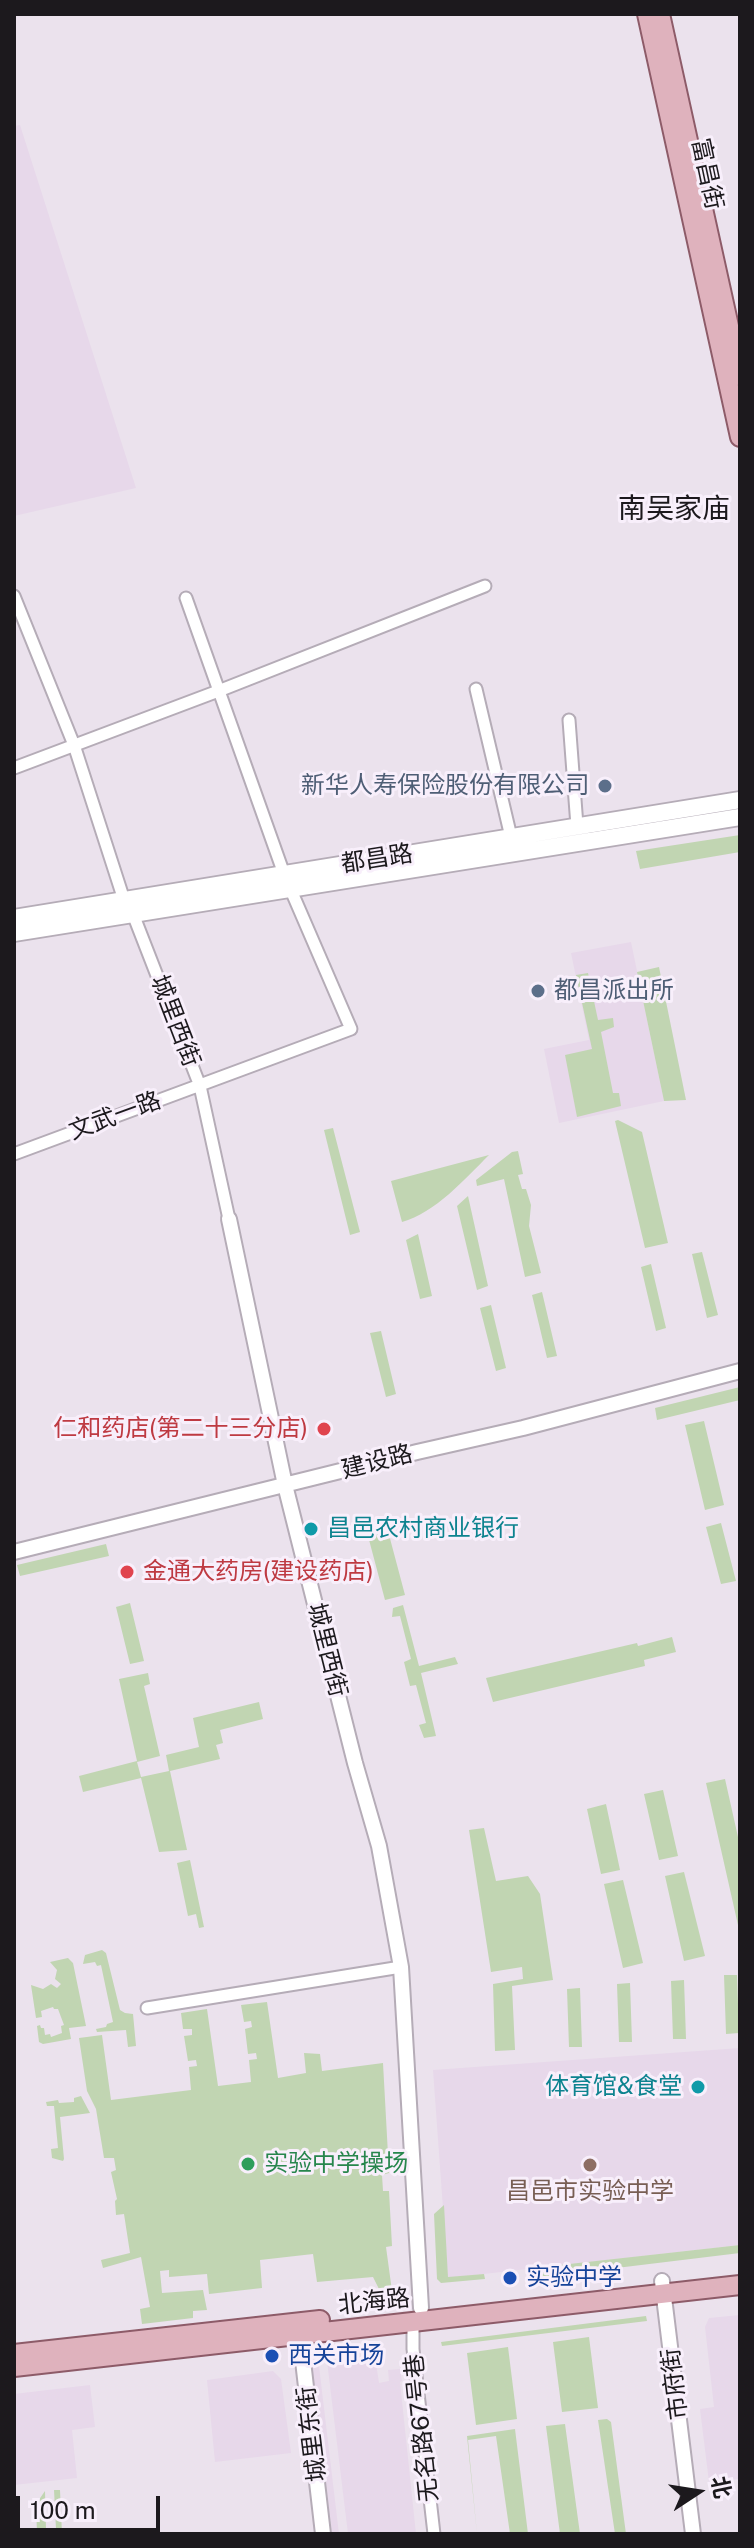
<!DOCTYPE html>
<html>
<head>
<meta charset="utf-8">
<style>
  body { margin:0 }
  #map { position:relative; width:754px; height:2548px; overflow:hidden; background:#ebe2ed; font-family:"Public Sans","Noto Sans SC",sans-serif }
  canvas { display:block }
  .frame { position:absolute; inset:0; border:16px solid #1c191d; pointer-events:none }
  .north { position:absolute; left:658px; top:2452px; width:80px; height:80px; -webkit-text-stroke:6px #f8effb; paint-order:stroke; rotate:78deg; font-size:22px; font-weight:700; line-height:32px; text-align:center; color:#1c191d }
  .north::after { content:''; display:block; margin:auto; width:28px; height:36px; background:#1c191d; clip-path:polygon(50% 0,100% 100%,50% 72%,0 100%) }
  .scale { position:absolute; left:16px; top:2496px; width:144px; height:36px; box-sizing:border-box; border:4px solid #1c191d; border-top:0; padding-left:10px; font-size:24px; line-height:28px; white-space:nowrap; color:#1c191d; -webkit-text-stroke:6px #f8effb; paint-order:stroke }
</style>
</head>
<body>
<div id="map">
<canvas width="754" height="2548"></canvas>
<div class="frame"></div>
<div class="north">北</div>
<div class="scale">100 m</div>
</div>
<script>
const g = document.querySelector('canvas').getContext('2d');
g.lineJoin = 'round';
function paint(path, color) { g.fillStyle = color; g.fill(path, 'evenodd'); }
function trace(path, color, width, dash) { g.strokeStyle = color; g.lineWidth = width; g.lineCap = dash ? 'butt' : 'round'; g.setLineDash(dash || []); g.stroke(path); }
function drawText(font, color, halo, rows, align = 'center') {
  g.font = font + ' "Public Sans","Noto Sans SC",sans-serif'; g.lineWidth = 6; g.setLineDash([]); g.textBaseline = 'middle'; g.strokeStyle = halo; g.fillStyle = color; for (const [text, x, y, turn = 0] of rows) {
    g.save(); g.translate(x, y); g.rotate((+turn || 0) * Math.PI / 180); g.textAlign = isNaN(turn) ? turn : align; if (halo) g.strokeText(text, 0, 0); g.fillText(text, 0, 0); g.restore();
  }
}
paint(new Path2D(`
  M20,125L136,488L14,516V126Z
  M631,942L664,1101L559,1123L544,1049L589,1040L571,953Z
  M740,2048V2245L448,2278L433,2070Z
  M740,2315V2479L709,2482L700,2409L714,2407L705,2327L709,2318Z
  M375,2356L379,2383L389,2381L388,2370L400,2369L402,2381L400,2382L416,2534H348L327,2361Z
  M319,2366L339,2534H332L312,2367Z
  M273,2371L281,2379L291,2453L215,2462L207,2380Z
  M90,2385L95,2427L72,2430L77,2478L14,2485V2394Z`), '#e7d8ea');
paint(new Path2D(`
  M740,835V852L640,869L636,851Z
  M659,967L686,1100L664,1101L637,972Z
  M588,973L598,1020L613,1018L614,1027L601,1032L613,1093H619L621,1106L577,1117L565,1055L592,1049L576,975Z
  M618,1120L642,1132L668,1243L645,1248L615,1121Z
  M333,1128L360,1232L350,1235L324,1130Z
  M518,1151L523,1174L518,1175L522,1189H526L531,1205L529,1226L541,1273L525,1277L504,1179L477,1186L476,1180L512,1152Z
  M489,1155C465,1179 435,1213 402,1222L391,1181Z
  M468,1196L488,1286L477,1290L457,1206Z
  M418,1234L432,1296L420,1299L406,1240Z
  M702,1252L718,1315L707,1318L692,1254Z
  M651,1264L666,1328L656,1331L641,1267Z
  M542,1292L557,1356L547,1358L532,1295Z
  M491,1305L506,1368L496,1371L480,1308Z
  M381,1331L396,1394L386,1397L370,1333Z
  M740,1387V1400L657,1420L655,1408Z
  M704,1421L724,1505L705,1510L685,1425Z
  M721,1523L736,1581L721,1584L706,1527Z
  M388,1531L405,1595L385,1600L368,1536Z
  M106,1544L109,1556L20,1576L17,1565Z
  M130,1603L144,1661L130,1664L116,1607Z
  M403,1605L419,1666L455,1657L458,1664L421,1673L436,1736L424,1738L419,1725L426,1723L416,1685L410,1686L404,1662L411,1659L400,1616L392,1617L393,1608Z
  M672,1637L676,1652L644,1660L645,1666L493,1702L486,1678L637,1643L638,1646Z
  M148,1673L150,1684L144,1686L160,1756L137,1762L141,1777L169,1771L166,1755L199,1747L193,1718L259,1702L263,1719L220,1730L223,1743L216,1745L220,1759L170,1771L187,1850L159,1852L141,1778L83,1792L79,1776L137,1761L119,1679Z
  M725,1779L740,1846V1934L706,1783Z
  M663,1790L678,1856L659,1860L644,1794Z
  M606,1804L620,1870L601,1874L587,1809Z
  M484,1828L496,1881L528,1876L540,1894L553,1980L512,1986L515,2050L495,2051L493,1984L523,1979L522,1967L491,1972L469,1830Z
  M190,1860L204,1927L199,1928L196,1914L188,1916L177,1863Z
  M684,1872L705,1956L684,1961L665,1876Z
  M623,1880L643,1963L623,1968L604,1884Z
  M102,1950L106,1953L120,2010L125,2013L133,2014L136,2046L128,2047L126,2030L97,2032L96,2029L106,2027L107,2024L113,2022L101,1965L97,1966L95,1962L83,1964L85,1955Z
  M68,1958L73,1963L86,2026L69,2028L71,2039L43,2044L39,2042L37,2026L40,2025L41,2028H44L45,2035L50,2034L51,2037L62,2033L61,2026L64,2025L58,2009H54L53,2007L41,2011L42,2017L36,2018L31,1985L43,1989L51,1984L57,1988L61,1984L55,1979L57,1970L50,1962Z
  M724,1975H737L739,2033L726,2034Z
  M684,1980L686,2039H673L671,1981Z
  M630,1983L632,2042H619L617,1984Z
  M580,1988L582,2047H569L567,1989Z
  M267,2002L278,2078L306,2073L304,2053L320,2054L322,2071L383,2063L389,2173L382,2175L383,2191H389L392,2246L386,2247L392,2291H380L373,2277L317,2282L313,2254L260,2260L262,2288L209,2294L207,2274L169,2277V2270L160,2271L162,2293L203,2290L207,2310L193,2311V2318L142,2324L140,2309L150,2307L141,2257L103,2268L101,2260L130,2253L124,2214L116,2215L115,2201L117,2199L111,2172L116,2170L114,2158H104L96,2109L87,2091L79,2038L102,2035L111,2100L191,2090L189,2067L197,2066L196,2060L188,2061L184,2036L192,2035V2029H183L181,2013L207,2009L218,2086L251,2082L249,2060L257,2059L256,2053L248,2054L245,2029L252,2027L251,2021L244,2022L241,2005Z
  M81,2096L90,2113L60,2117L64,2159L63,2161L52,2158L51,2149L58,2148L54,2106H47L46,2102L58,2100L59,2103L74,2102V2098Z
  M444,2205L448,2277L484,2274L485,2279L441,2283L437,2279L434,2214Z
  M740,2245V2253L534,2278L533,2268Z
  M646,2316L647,2321L442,2346L441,2342Z
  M589,2337L598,2408L562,2412L553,2342Z
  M508,2347L517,2419L476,2425L467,2353Z
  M607,2419L611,2422L626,2534H615L598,2420Z
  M565,2424L580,2534H560L546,2426Z
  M515,2429L528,2534H510L496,2436L468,2440L477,2534L467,2436Z
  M54,2490H60L62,2534L37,2533L36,2504L45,2491L46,2530L56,2529Z`), '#c1d5b2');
const minor = new Path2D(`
  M14,596L74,745L124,900
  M476,689L511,837
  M569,720L577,826
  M14,768L221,690L485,586
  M133,914L200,1086L229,1219
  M14,1154L351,1029L284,874L186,598
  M147,2008L401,1967
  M413,2322V2349L434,2534`);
const tertiary = new Path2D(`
  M229,1219L285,1485L355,1763L379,1846L401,1967L421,2308
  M14,1552L417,1452L523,1428L740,1371
  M662,2281L693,2534
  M300,2335L323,2534`);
const secondary = new Path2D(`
  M14,918L740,800
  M14,933L740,817`);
const primary = new Path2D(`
  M647,14L740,437
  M660,14L740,376
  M14,2354L320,2320
  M14,2367L740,2285`);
trace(minor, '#b5acb7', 15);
trace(tertiary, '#b5acb7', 18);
trace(secondary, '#b5acb7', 20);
trace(primary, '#8d5b68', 22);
trace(minor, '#fff', 11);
trace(tertiary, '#fff', 14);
trace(secondary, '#fff', 16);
trace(primary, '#dfb2bd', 18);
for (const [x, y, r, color] of [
  [605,786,8,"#5c6f8a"],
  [538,991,8,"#5c6f8a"],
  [324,1429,8,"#e0444e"],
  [311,1529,8,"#0f9aa8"],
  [127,1572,8,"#e0444e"],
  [698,2087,8,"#0f9aa8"],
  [248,2164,8,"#2e9e5b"],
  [590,2165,8,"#8d6e63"],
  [510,2278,8,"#1a4fb4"],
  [272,2356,8,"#1a4fb4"]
]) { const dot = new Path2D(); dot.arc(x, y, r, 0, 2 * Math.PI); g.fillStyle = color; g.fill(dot); trace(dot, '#f8effb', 3); }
drawText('24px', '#1c191d', '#f8effb', [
  ["富昌街",707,174,78],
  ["都昌路",377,859,-9],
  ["城里西街",175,1021,69],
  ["文武一路",115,1116,-20],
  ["建设路",377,1462,-14],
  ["城里西街",327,1650,76],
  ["北海路",374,2302,-6],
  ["市府街",675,2384,-97],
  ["无名路67号巷",422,2428,-96],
  ["城里东街",312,2434,-97]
]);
drawText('24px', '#4e5e75', '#f8effb', [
  ["新华人寿保险股份有限公司",589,786],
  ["都昌派出所",554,991,"left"]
], 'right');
drawText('24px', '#be3a42', '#f8effb', [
  ["仁和药店(第二十三分店)",308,1429],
  ["金通大药房(建设药店)",143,1572,"left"]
], 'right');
drawText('24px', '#0d838f', '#f8effb', [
  ["昌邑农村商业银行",327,1529],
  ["体育馆&食堂",682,2087,"right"]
], 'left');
drawText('24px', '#27864d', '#f8effb', [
  ["实验中学操场",264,2164]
], 'left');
drawText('24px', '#785e54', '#f8effb', [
  ["昌邑市实验中学",590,2192]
]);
drawText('24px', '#164399', '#f8effb', [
  ["实验中学",526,2278],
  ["西关市场",288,2356]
], 'left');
drawText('28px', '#1c191d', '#f8effb', [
  ["南吴家庙",674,509]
]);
</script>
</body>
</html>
